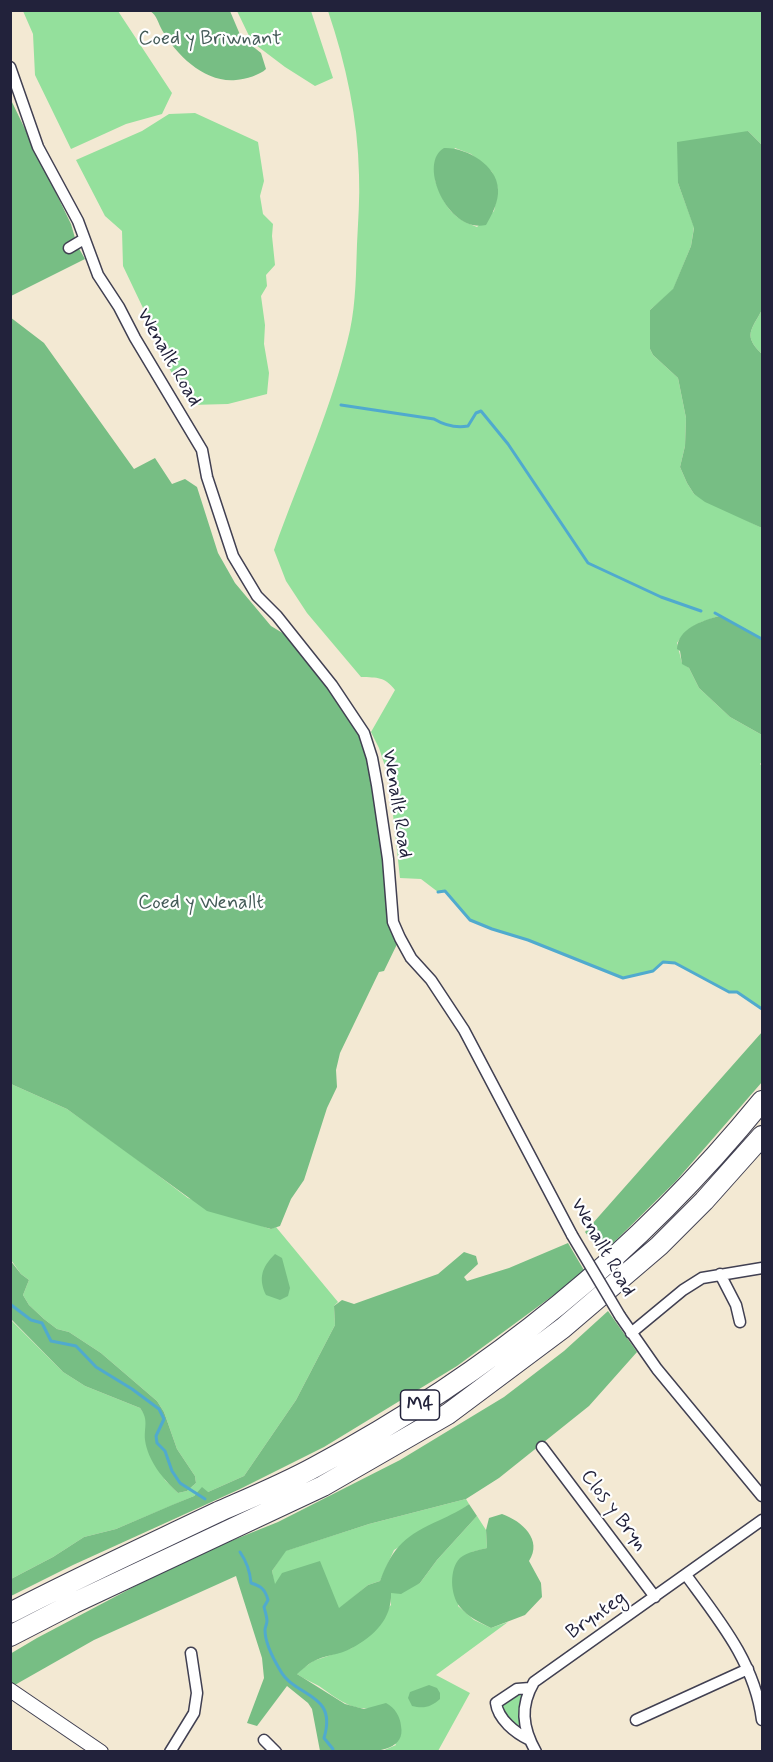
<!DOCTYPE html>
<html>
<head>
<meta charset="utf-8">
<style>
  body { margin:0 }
  #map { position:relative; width:773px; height:1762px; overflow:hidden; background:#f3e9d3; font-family:Mynerve,sans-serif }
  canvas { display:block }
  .frame { position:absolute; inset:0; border:12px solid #22223b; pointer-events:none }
</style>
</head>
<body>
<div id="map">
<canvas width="773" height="1762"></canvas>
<div class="frame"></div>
</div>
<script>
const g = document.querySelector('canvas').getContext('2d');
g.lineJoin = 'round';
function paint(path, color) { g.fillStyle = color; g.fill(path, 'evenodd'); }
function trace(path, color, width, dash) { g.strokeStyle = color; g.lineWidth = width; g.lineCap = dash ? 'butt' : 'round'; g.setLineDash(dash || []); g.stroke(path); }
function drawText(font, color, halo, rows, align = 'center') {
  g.font = font + ' Mynerve,sans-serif'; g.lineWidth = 4.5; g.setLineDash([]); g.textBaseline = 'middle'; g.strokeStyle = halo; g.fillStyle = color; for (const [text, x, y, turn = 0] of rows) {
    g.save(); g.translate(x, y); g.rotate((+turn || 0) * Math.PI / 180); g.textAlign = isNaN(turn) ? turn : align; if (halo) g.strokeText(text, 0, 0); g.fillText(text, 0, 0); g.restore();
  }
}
paint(new Path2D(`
  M23,11H118L172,93L162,114L126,124L71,149L35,75L33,34Z
  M237,11H311L333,78L315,86L285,67L252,42Z
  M328,11H762V145L748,131L678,170V183L694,227L691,246L673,290L650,310V349L653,355L678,378L686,418L685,446L680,467L687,483L694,494L762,528V639L719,616C698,623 690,625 677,643L682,663L689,668L699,688L730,717L762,735V762L760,764L762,766V1009L737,992H729L675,963L663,962L653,971L623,978L528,940L492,929L470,920L445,891L438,892L421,879L400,878L389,778L379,748L371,732L395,690C384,676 378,678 361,677L307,613L286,581L274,550C300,477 333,406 350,330C356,302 356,272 357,244C358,221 360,198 359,175C358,119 346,64 328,11ZM455,148L471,154L492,172L498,189L494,211L477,227C450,217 445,206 435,180Z
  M195,113L258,142L264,181L260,196L263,214L273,224L272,236L275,265L266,275L267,286L261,296L265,325L264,344L269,373L267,394L228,404L190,405L157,347L153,329L123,266L122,231L105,216L76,160L142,131L169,114Z
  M762,310V354C743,336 751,330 762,310Z
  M11,1084L67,1109L126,1151L188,1198L270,1229L276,1227L338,1302L334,1306L335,1325L296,1400L244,1476L208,1492L196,1493L194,1496L116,1529L84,1537L53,1557L11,1579L10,1319L63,1372L85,1386L140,1408L145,1415L147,1422L145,1439L165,1480L178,1493L187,1491L196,1483L195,1476L177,1449L164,1412L157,1401L101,1353L69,1332L57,1329L44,1319L29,1305L23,1295L29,1280L21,1274L11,1260Z
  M466,1499L469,1504L463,1509L394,1550L380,1581L368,1585L339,1609L274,1584L272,1571L285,1551L369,1524Z
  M477,1516L486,1530L487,1548L472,1552L458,1606L474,1620L491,1628L508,1622L436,1675L470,1693L438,1751H382L396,1745L373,1708C351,1711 336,1698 319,1686C312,1682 304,1679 297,1674L285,1682L313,1661L352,1648L391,1605L390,1593L420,1583L437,1560Z
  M530,1688L526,1729L517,1734L497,1701Z`), '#94e09c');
paint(new Path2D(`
  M150,11H230L241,37L261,53L266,69C260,75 246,79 236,80C205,83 177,56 162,30C158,23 157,15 150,11Z
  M10,98L71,224L77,245L85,259L11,296Z
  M748,131L762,145V310C751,330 743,336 762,354V528L705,502L694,494L687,483L680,467L685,446L686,418L678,378L653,355L650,349V310L673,289L691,246L694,228L678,183L677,142Z
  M444,148C466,147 497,165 498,189C499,201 492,215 486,225C448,234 417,163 444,148Z
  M10,317L44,343L134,469L155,458L172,484L185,479L197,487L218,553L235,583L271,626L299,643L364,733L400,938L384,971L379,972L340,1053L336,1070L337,1087L327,1108L304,1180L291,1199L280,1226L271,1229L207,1211L67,1109L11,1084Z
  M719,616L762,639V735L730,717L699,688L689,668L682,664L680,651L677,649C678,628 702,621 719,616Z
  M762,1032V1082L676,1181L602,1254L585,1232Z
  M568,1243L585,1272L457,1366L324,1447L240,1489L73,1565L11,1596V1579L53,1557L84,1537L116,1529L172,1505L194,1496L202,1487L208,1492L244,1476L296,1400L335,1325L334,1306L342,1300L354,1304L438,1274L464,1252L476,1256L478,1264L464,1277L467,1281L509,1268Z
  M275,1254L282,1258L290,1288L288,1296L280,1300L266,1295C258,1278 262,1267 275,1254Z
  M10,1260L21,1274L29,1280L23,1295L29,1305L44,1319L57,1329L69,1332L101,1353L157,1401L164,1412L177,1449L195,1476L196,1483L187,1491L178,1493C163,1479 148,1461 145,1440C144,1426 149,1420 140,1408L85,1386L63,1372L11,1319Z
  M608,1311L637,1352L589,1406L499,1478L466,1499L369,1524L286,1551L272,1571L275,1584L282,1573L320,1561L339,1608L368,1585L380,1581C393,1546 406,1535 440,1520C450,1515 460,1511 469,1504L477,1516L437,1560L420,1583L401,1594L391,1593C392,1619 374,1636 352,1648C340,1655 324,1655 312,1662C307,1665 302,1670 297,1674L345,1704L364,1709L386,1703C395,1708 400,1716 401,1726C408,1761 342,1751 320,1751L312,1709L308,1703L287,1686L257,1726L247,1723L264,1678L262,1658L236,1576L94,1640L13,1686L11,1684L10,1654L37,1638L143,1582L201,1553L278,1522L400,1460L504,1397L564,1351Z
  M502,1514C522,1521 543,1540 529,1561L541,1583L542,1597L525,1615L491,1628C479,1622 468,1617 460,1607C450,1595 449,1569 460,1558C467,1552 479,1550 487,1548L486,1530L489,1518Z
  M429,1685L437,1688L440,1693V1699C431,1707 424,1709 412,1706L408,1698L410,1692Z`), '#77be84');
trace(new Path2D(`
  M341,405L434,419C444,425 456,428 468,426L476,413L481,411L508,444L588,563L661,597L701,611
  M715,613L762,639
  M438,892L445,891L470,920L492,929L528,940L623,978L653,971L663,962L675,963L729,992H737L762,1009
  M10,1275V1280
  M10,1304L31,1320L42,1323L51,1341L76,1346L96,1367L132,1389L159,1409L164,1419L156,1436L157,1443L165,1451L172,1471L180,1483L205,1499
  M240,1552C247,1562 250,1571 251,1583C261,1586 265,1589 268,1600L264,1607C265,1611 267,1617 267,1621C267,1624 265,1627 265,1630C265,1642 274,1660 280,1670C295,1698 338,1692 324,1738L333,1749L332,1752`), '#50aace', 3);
const minor = new Path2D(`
  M10,67L38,147L78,221L98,275L119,307L135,338L202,450L207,477L233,556L257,596L277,616L332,685L364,733L372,758L377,785L388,859L393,922L400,938L411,958L431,980L464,1030L572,1235
  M69,248L84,239
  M720,1274L736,1305L740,1322
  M620,1316L657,1369L762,1496
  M631,1333L683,1290L702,1278L762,1268
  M542,1447L655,1597
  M686,1575C719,1620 755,1663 762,1720
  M636,1720L748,1669
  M264,1740L276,1752
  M530,1740C515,1733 498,1719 496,1703L517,1689L530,1688
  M170,1752L194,1713L197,1693L191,1653
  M536,1752C522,1727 520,1706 534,1682L762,1520`);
const tertiary = new Path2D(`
  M10,1690L101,1752`);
const motorway = new Path2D(`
  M10,1613C79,1577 149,1545 218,1512C250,1498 284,1484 315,1467C487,1375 639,1252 762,1101
  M10,1636L74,1603L323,1486L448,1414L563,1328L659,1246L704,1201L762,1136`);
trace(minor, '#414052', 13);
trace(tertiary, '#414052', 16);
trace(motorway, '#414052', 22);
trace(minor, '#fff', 10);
trace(tertiary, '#fff', 14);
trace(motorway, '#fff', 20);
const minorBridge = new Path2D(`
  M572,1235L620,1316`);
trace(minorBridge, '#414052', 13, []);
trace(minorBridge, '#fff', 10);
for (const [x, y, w] of [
  [420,1405,39]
]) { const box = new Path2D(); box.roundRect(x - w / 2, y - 15, w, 30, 4.5); g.fillStyle = '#fff'; g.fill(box); trace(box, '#22223b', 1.5); }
drawText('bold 18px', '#22223b', null, [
  ["M4",420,1405]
]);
drawText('20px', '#445b58', '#fff', [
  ["Coed y Briwnant",210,40],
  ["Coed y Wenallt",201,904]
]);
drawText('20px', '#22223b', '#fff', [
  ["Wenallt Road",168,358,60],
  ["Wenallt Road",396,804,81],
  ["Wenallt Road",602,1248,60],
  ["Clos y Bryn",613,1511,53],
  ["Brynteg",597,1616,-35]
]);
</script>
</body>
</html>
